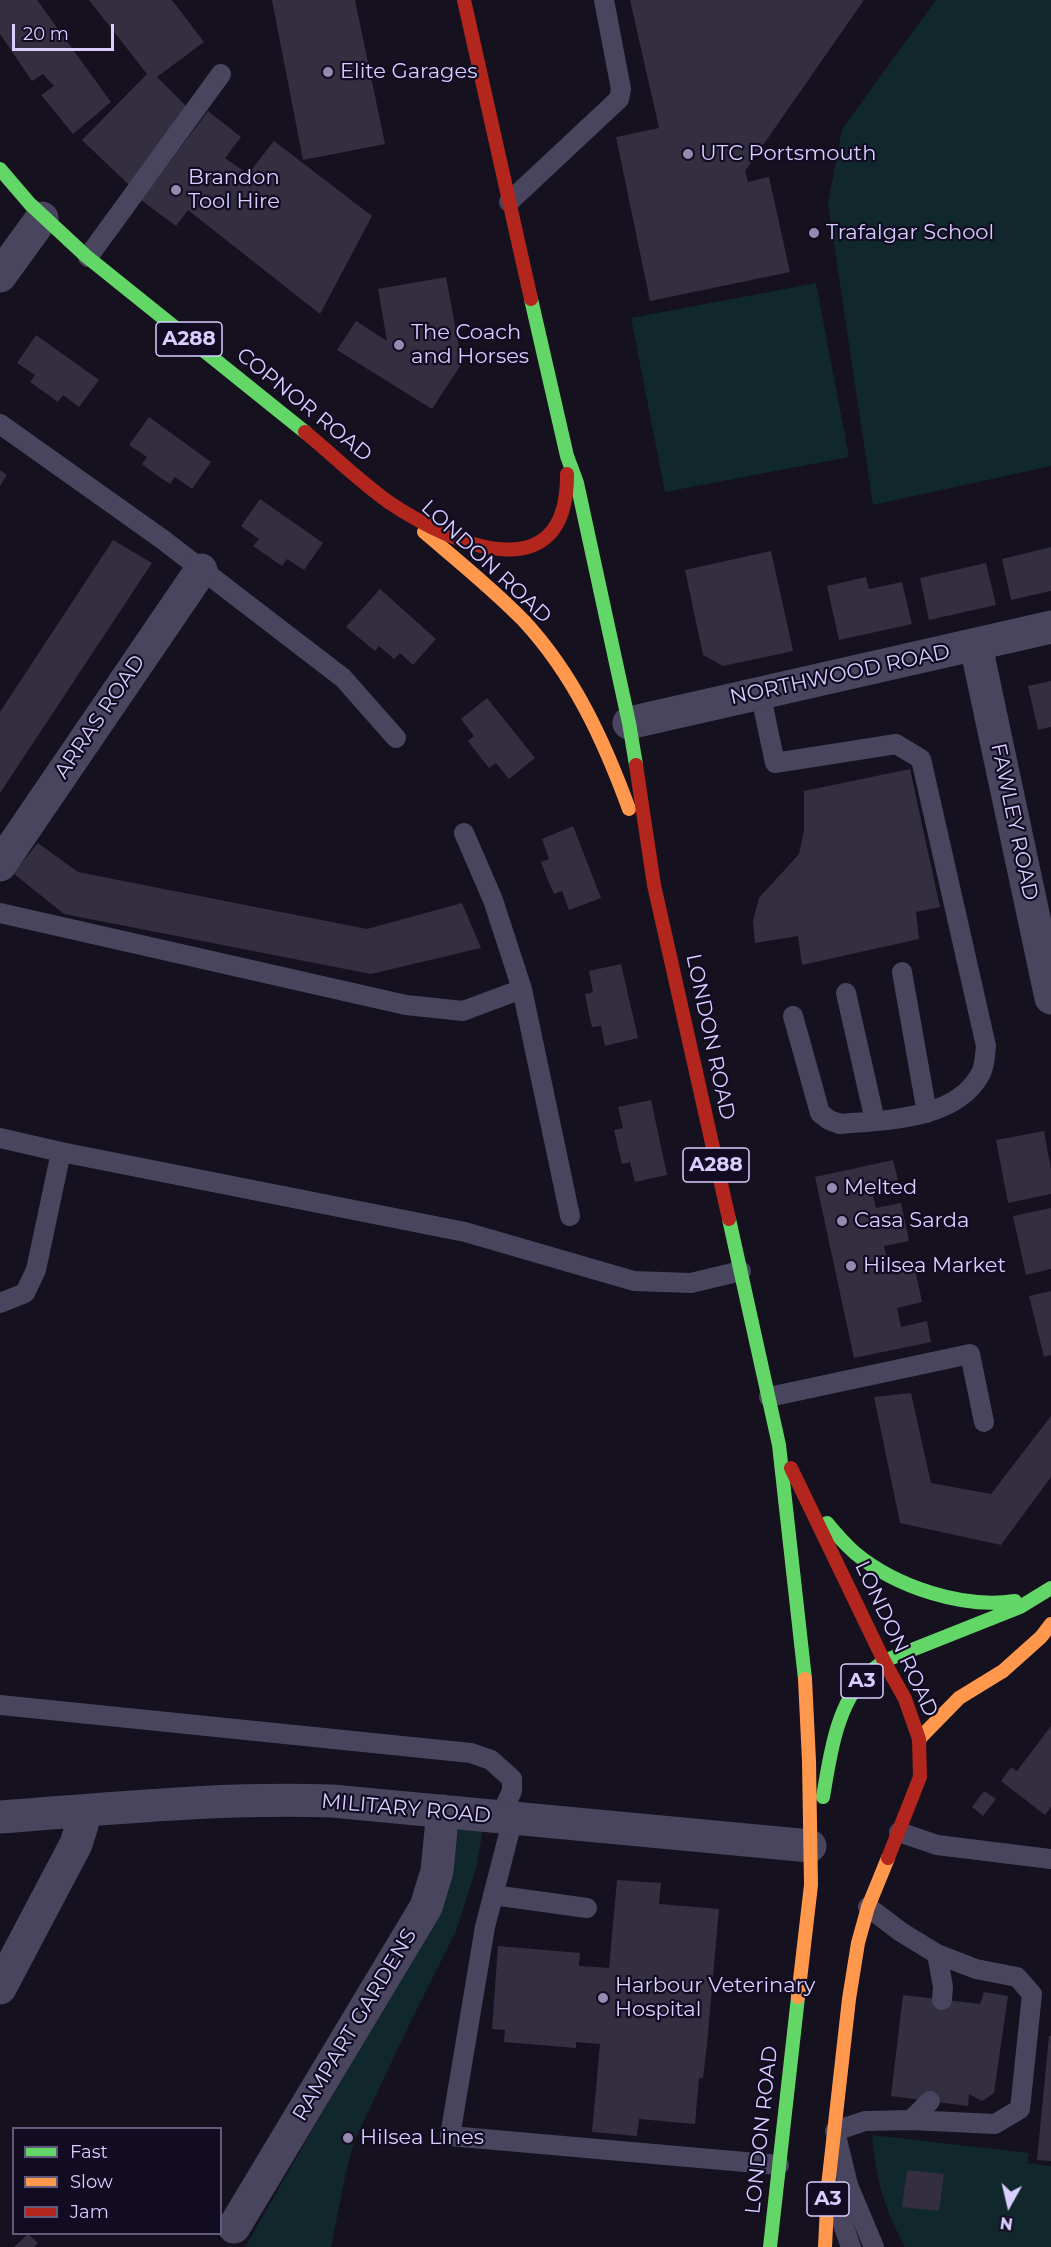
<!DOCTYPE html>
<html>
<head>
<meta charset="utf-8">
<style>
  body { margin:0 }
  #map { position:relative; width:1051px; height:2247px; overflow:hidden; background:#15111e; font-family:Montserrat,sans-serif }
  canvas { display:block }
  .legend { position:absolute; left:12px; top:2127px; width:210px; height:108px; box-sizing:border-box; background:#120c23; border:2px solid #615a7b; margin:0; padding:8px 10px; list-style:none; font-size:18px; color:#d8ceff }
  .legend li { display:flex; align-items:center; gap:12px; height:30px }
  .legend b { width:30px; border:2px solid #615a7b }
  .north { position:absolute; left:979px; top:2175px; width:60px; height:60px; -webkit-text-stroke:4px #120c23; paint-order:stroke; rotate:188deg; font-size:16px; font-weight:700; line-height:24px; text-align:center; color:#d8ceff }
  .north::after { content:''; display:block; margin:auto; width:21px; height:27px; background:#d8ceff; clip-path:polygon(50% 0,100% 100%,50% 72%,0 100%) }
  .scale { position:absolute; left:12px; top:24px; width:102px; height:27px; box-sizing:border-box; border:3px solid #d8ceff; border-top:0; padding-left:8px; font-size:18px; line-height:21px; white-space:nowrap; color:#d8ceff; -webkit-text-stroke:4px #120c23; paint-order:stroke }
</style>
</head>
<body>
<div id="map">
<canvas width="1051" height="2247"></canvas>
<ul class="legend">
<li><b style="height:8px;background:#63d668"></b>Fast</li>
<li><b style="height:8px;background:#ff974d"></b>Slow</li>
<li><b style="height:8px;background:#b3261e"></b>Jam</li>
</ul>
<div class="north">N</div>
<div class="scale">20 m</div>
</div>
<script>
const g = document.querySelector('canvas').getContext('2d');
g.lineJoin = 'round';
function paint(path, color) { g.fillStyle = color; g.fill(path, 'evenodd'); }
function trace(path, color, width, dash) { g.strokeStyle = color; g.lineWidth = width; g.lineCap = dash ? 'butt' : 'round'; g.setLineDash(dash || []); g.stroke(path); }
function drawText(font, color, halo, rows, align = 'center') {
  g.font = font + ' Montserrat,sans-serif'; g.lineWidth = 4.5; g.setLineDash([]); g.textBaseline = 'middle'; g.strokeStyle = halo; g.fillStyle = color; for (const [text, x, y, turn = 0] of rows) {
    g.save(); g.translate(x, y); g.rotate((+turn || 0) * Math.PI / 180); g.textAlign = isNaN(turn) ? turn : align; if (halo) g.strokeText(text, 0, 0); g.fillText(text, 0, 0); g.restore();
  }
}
paint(new Path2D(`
  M936,0H1051V466L873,505L828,204L842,129Z
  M816,283L849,457L665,492L631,318Z
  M459,1828H483L477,1865L456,1931L410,2023L354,2142L345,2177L331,2247H245L348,2068L452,1875Z
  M872,2135L1029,2153L1027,2163L1051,2166V2247H905C884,2207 876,2180 872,2135Z`), '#10282b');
paint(new Path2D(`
  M0,0H37L111,102L73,134L41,95L54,86L43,74L32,81L0,34Z
  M89,0H172L204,42L157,77L187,107L129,185L82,140L147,74Z
  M272,0H355L385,144L303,160Z
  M630,0H864L745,171L748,182L769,177L790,272L650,301L616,137L659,128Z
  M208,111L241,137L225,158L248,174L274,141L372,216L320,314L188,210L176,226L141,200Z
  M446,277L462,363L432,409L337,350L356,321L387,341L378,289Z
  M36,335L99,380L79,407L63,395L58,402L30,382L35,375L17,363Z
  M149,417L211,462L192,489L175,477L170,484L155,474L142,464L147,457L129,445Z
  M0,470L7,475L0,486Z
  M260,499L323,543L304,570L287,559L282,566L253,546L259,539L241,526Z
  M113,540L152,563L0,793V712Z
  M1051,547V591L1011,600L1002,559Z
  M771,551L793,651L723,666L703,655L685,570Z
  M986,563L996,605L929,620L920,578Z
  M866,577L869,589L902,582L912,624L839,640L827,586Z
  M380,589L436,639L413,665L400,653L394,659L379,646L375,651L346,627Z
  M1051,681V727L1038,730L1028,686Z
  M487,698L535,758L509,779L496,763L489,768L478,754L468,741L474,736L461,719Z
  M910,769L940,907L916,912L919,939L802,965L798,936L755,943L753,921L759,898L799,854L804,830V791Z
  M573,826L601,898L569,910L562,891L554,894L547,878L541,862L549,859L542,839Z
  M38,843L78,872L367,929L462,903L481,948L371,974L64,914L13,873Z
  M621,964L638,1038L605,1046L601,1026L592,1027L588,1010L585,994L593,992L589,971Z
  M651,1100L667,1175L635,1182L630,1162L622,1164L614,1130L623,1128L618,1107Z
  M1044,1131L1051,1169V1194L1008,1203L996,1140Z
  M893,1160L898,1180L871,1186L873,1196L876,1208L901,1203L909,1241L884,1246L889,1269L914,1264L922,1302L897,1308L899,1317L901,1327L927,1321L931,1342L854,1358L815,1177Z
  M1051,1208V1269L1026,1275L1013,1216Z
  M1051,1291V1355L1044,1357L1029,1296Z
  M911,1393L931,1483L991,1494L1051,1416V1477L1001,1545L900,1523L874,1397Z
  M1051,1726V1807L1045,1815L1001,1781L1011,1767L1017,1771Z
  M984,1791L996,1799L983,1816L972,1807Z
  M617,1880L661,1883L659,1904L719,1909L707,2044L703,2078H699L695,2124L639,2119L637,2136L592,2132L600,2044L576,2042V2048L504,2042L505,2030L492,2029L498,1946L580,1953L579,1966L609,1968Z
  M984,1992L1008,1996L994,2093L982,2101L969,2094L968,2106L891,2096L903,1995L980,2004Z
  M1049,2036H1051V2161L1037,2160Z
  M907,2170L944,2174L939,2211L902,2207Z
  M28,2234L38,2243L34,2247H14Z`), '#332f40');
trace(new Path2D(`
  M509,202L619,99L621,89L604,0
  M88,257L221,74
  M0,424L162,539L343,678L396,738
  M760,692L775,763L896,744L921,759L986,1046C985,1054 985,1065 981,1073C957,1120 886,1120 840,1124L829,1120L820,1113L793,1016
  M0,913L406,1005L463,1011L522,989L493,900L464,833
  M902,972L927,1113
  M522,989L570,1216
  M846,993L875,1121
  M0,1138L61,1152L465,1232L634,1281L691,1283L741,1271
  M0,1303L25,1293L36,1270L61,1152
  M769,1397L970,1354L984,1422
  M0,1705L471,1753L491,1760L512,1779V1791L500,1817
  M513,1818L485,1927L450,2136L779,2165
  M899,1832L937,1845L1051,1859
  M493,1895L587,1908
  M868,1907L901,1932L937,1954L943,1987L942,2000
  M911,2120L995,2124L1020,2109L1032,1994L1017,1977L976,1969L937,1954
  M834,2199L851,2247
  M874,2247L848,2185L835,2131L865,2121L911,2120L930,2101`), '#49455f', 20);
trace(new Path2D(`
  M0,276L42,218
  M976,646L1051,998
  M629,723L1051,627
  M0,865L201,570
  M0,1817C110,1809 221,1797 332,1801L810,1846
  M0,1988L76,1844L82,1825L81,1811
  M234,2227L426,1907L437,1871L443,1811`), '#49455f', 33);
trace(new Path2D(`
  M0,169L30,204L86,256L305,432
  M531,299L567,456L577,483L629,723L636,765
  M729,1219L779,1445L805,1679
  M827,1523C836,1534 845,1544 855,1553C896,1587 963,1609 1015,1601
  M823,1797C830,1756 836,1707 866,1675C871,1670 878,1666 884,1661L1020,1607L1051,1588
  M770,2247L798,1997`), '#63d668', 14);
trace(new Path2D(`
  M424,532C458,561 493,589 524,621C574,675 604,741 629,809
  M919,1739L959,1698L1003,1671L1041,1637L1051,1624
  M798,1997L811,1885L809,1761L805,1679
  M825,2247L828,2186L849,1999L858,1943L868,1907L888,1858`), '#ff974d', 14);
trace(new Path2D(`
  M464,0L531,299
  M305,432C333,455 360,482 390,503C451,544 568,595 567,474
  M636,765L654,885L729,1219
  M791,1468L884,1661L905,1699L919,1739L920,1777L888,1858`), '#b3261e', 14);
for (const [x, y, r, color] of [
  [328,72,6,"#948cb0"],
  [688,154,6,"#948cb0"],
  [176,190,6,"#948cb0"],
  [814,233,6,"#948cb0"],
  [399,345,6,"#948cb0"],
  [832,1188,6,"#948cb0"],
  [842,1221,6,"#948cb0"],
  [851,1266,6,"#948cb0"],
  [603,1998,6,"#948cb0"],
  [348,2138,6,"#948cb0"]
]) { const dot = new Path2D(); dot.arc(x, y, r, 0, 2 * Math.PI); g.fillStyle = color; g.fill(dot); trace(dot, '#120c23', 2); }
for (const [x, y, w] of [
  [189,339,66],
  [716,1165,66],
  [862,1681,42],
  [828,2199,42]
]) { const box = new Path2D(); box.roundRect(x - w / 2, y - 17, w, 34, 4.5); g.fillStyle = '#120c23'; g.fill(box); trace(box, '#d8ceff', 1.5); }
drawText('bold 20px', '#d8ceff', null, [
  ["A288",189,339],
  ["A288",716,1165],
  ["A3",862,1681],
  ["A3",828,2199]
]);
drawText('21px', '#d8ceff', '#120c23', [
  ["Elite Garages",340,72],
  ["UTC Portsmouth",700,154],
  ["Brandon",188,178],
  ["Tool Hire",188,202],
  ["Trafalgar School",826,233],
  ["The Coach",411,333],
  ["and Horses",411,357],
  ["Melted",844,1188],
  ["Casa Sarda",854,1221],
  ["Hilsea Market",863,1266],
  ["Harbour Veterinary",615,1986],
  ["Hospital",615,2010],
  ["Hilsea Lines",360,2138]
], 'left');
drawText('21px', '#d8ceff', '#120c23', [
  ["COPNOR ROAD",304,405,39],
  ["LONDON ROAD",486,562,43],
  ["NORTHWOOD ROAD",840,675,-12],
  ["ARRAS ROAD",100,717,-56],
  ["FAWLEY ROAD",1014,822,78],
  ["LONDON ROAD",710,1037,78],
  ["LONDON ROAD",896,1639,65],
  ["MILITARY ROAD",406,1809,5],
  ["RAMPART GARDENS",355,2025,-59],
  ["LONDON ROAD",762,2130,-84]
]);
</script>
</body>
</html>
